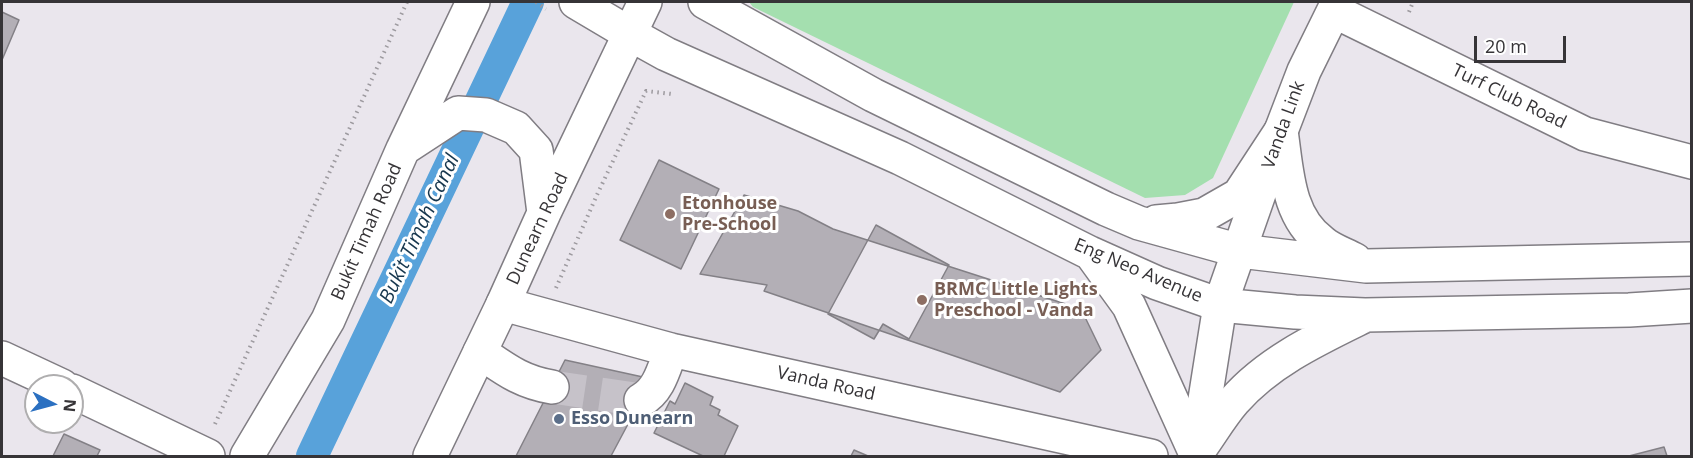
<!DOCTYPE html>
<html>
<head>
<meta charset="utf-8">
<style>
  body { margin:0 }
  #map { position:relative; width:1693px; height:458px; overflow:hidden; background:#eae6ed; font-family:"Open Sans",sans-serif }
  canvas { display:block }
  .frame { position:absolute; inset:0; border:3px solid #363437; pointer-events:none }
  .north { position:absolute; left:24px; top:374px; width:60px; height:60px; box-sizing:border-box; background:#fff; border:2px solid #afaeaf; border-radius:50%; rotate:96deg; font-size:16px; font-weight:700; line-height:24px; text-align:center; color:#363437 }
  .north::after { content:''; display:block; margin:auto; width:21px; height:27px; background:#2b70c1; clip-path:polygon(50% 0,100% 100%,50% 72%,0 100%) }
  .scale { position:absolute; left:1474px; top:36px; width:92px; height:27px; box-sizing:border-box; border:3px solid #363437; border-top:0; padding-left:8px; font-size:18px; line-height:21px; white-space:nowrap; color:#363437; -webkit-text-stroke:4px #fff; paint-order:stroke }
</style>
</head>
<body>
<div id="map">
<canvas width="1693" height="458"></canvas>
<div class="frame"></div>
<div class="north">N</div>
<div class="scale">20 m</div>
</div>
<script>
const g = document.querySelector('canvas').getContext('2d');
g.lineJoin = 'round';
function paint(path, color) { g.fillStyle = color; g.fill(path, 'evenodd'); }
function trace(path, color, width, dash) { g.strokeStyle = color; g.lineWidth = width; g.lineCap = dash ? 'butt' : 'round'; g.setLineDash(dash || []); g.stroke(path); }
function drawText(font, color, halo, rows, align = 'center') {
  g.font = font + ' "Open Sans",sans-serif'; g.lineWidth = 6; g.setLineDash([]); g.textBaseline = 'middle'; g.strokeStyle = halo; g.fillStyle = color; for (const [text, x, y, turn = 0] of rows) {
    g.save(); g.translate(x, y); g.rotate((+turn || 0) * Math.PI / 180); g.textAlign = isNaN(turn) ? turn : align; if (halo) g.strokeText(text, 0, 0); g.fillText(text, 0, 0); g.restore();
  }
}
paint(new Path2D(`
  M749,2H1294L1213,178L1185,195L1145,198L753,7Z`), '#a4dfaf');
trace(new Path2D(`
  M312,456L528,2`), '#58a2da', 32);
const building = new Path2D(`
  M2,12L19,20L2,60Z
  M659,160L719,189L681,269L620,240Z
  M744,195L798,211L833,229L1081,309L1101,350L1060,392L764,291L767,285L700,274Z
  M876,225L949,265L909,339L883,324L874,339L828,314Z
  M565,360L652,379L611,456H516Z
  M685,383L713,397L710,405L720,410L718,415L738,426L724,456H703L654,433L670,401L675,404Z
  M64,434L100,450L97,456H53Z
  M1664,447L1667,456H1629Z
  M854,450L868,456H851Z`);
paint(building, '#b3afb6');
trace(building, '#838086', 1.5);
trace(new Path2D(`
  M552,387L641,400`), '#c6c2c9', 33, [33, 16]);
const minor = new Path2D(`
  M1334,11L1585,134L1692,162
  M503,304L671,350L1151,456
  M480,352C505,369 521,382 552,387
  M2,358L62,386
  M72,391L208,456
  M641,400C659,391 664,368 671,350
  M1196,456L1220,305L1281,131L1304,71L1338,2`);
const major = new Path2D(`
  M705,2L873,95L1106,209L1139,223L1240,251L1366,266L1692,259
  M630,34L666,54L900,158L1090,253L1157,283L1220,305L1295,312L1365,315L1629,310L1692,306
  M1281,131C1287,171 1287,216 1322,242C1331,250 1344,254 1355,260
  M1156,222L1178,220L1204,215L1239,195L1281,131
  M1092,255L1129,306L1196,454
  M1196,454C1209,437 1220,417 1234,401C1268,362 1317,339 1362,317`);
const highway = new Path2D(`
  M576,2L630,34
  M403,149L458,113L486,115L516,128L536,150L544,213
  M247,456L328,320L403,149L473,2
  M430,456L503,304L544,213L645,2`);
trace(minor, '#807d83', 36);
trace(major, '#807d83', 36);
trace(highway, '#807d83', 36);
trace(new Path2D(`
  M536,2L546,9
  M1409,12L1413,2
  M556,288L596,197L646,91L672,94
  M215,424L407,2`), '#9d9a9f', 4, [1.5, 4.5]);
trace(minor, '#fff', 33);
trace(major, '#fff', 33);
trace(highway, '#fff', 33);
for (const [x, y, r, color] of [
  [670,214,6,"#8d6e63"],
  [922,300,6,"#8d6e63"],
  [559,419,6,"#5c6f8a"]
]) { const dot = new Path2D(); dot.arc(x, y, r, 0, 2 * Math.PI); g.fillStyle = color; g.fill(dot); trace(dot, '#fff', 2); }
drawText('18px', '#363437', '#fff', [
  ["Turf Club Road",1509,97,26],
  ["Vanda Link",1284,125,-70],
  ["Dunearn Road",538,229,-65],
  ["Bukit Timah Road",367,232,-66],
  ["Eng Neo Avenue",1138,271,23],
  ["Vanda Road",826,384,13]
]);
drawText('bold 18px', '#785e54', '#fff', [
  ["Etonhouse",682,204],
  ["Pre-School",682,225],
  ["BRMC Little Lights",934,290],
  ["Preschool - Vanda",934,311]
], 'left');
drawText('bold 18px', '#4e5e75', '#fff', [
  ["Esso Dunearn",571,419]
], 'left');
drawText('italic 20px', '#17374e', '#fff', [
  ["Bukit Timah Canal",420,229,-65]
]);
</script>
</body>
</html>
